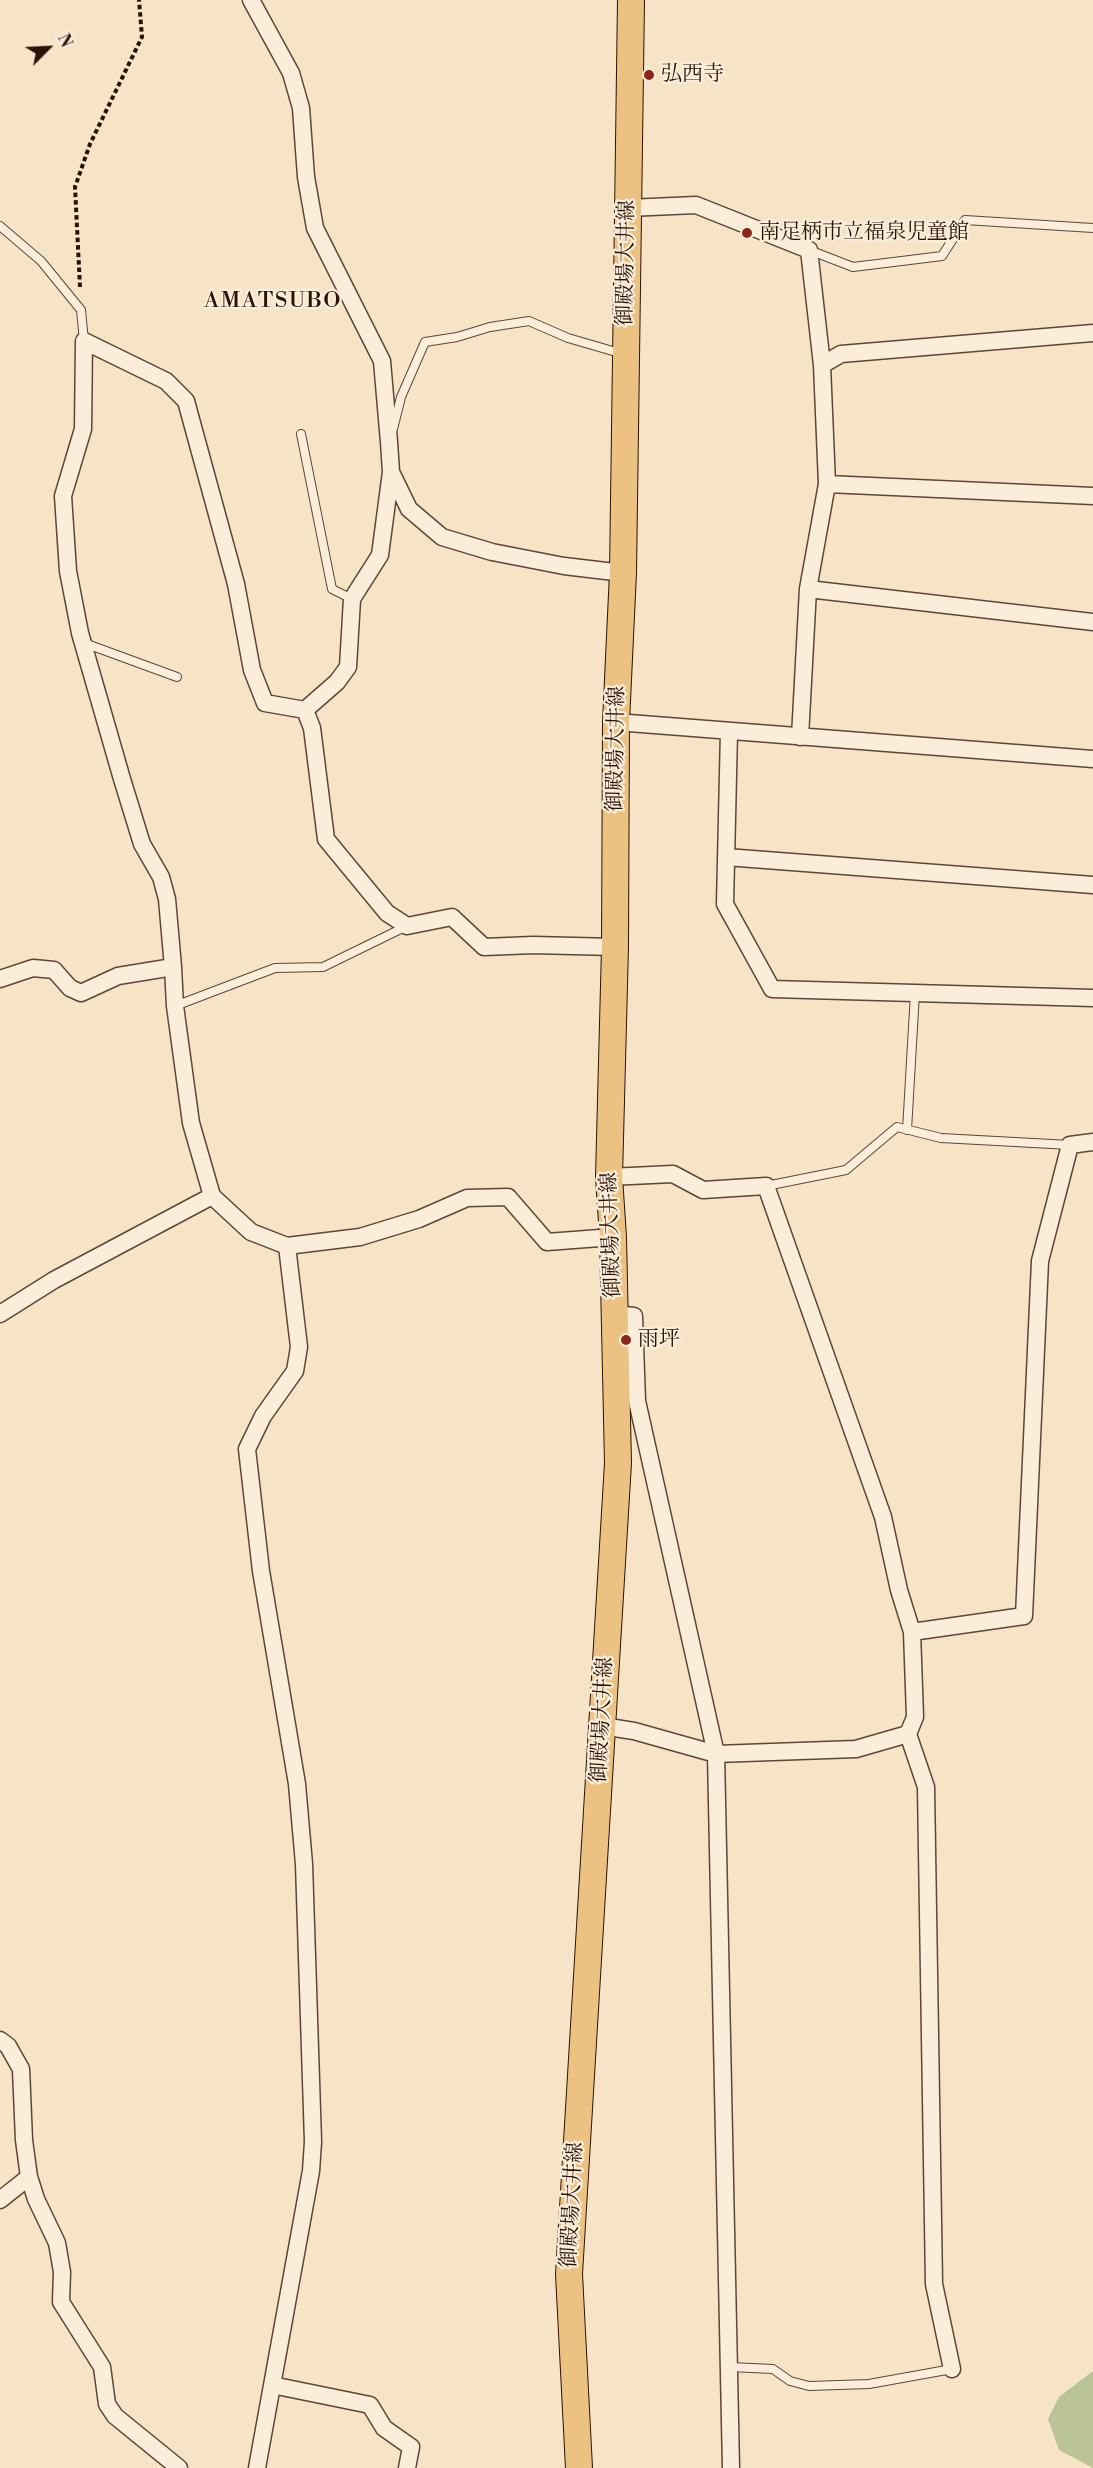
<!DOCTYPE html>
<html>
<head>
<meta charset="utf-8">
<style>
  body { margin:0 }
  #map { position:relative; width:1093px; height:2468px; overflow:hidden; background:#f7e3c6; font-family:"Libre Bodoni",serif }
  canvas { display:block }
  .north { position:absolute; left:18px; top:18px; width:60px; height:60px; -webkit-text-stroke:4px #faedda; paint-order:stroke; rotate:66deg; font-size:16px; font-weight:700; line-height:24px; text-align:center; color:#2a1306 }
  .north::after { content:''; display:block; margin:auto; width:21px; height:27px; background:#2a1306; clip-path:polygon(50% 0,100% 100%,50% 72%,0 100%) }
</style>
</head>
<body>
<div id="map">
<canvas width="1093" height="2468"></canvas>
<div class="north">N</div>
</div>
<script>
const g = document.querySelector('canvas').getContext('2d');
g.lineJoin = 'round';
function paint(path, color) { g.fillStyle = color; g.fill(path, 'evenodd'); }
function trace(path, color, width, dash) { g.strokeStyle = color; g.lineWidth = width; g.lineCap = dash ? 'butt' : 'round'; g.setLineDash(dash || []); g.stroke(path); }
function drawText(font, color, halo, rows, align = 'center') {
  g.font = font + ' "Libre Bodoni","Noto Serif JP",serif'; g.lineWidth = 4.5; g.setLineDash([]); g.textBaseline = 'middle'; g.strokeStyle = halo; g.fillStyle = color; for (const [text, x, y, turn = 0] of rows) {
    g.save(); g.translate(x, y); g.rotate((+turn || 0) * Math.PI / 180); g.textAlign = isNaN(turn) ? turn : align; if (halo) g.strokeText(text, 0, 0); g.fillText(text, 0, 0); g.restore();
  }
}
paint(new Path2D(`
  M1093,2371V2468L1059,2450L1048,2419L1059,2397Z`), '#bbc496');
const service = new Path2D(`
  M0,226L41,261L81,310L84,341
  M809,250L853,267L942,256L965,220L1093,228
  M393,429L401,397L425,342L457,337L490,327L529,321L568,338L623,354
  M301,434L332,589L352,599
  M84,643L177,677
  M175,1006L275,968L323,967L407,926
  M907,1130L915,993
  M766,1186L846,1170L897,1127L941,1138L1070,1145
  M730,2367L773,2369L790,2381L809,2386L869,2384L952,2369`);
const minor = new Path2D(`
  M251,0L291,73L301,108L306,177L315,228L382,361L389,442L391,472L380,555L352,599L348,667L337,682L305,710
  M628,208L696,205L809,250L822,365
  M391,472L409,509L442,537L492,552L564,566L623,573
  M827,484L1093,496
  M808,589L1093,622
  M305,710L312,728L326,839L387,913L407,926L452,917L484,947L533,945L615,947
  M616,722L1093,759
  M729,731L725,904L772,989L1093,998
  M800,737L808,589L827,484L822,365L841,354L1093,333
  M726,857L1093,885
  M173,967L167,899L161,877L142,844L122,779L80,633L68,571L63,496L83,429L84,341L166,381L186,401L236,584L252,670L265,703L305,710
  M0,979L33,968L54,970L70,988L81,993L118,976L173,967L175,1006L191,1123L212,1196L251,1232L287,1246L360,1237L419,1219L467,1198L508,1197L547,1242L613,1237
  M609,1177L673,1174L703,1190L766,1186L883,1517L899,1590L912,1632L915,1717L908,1734L926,1787L934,2284L952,2369
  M0,1314L54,1280L212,1196
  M615,1314L634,1316L637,1401L716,1754L731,2468
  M912,1632L1024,1616L1040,1261L1070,1145L1093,1142
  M602,1726L634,1731L716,1754L856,1749L908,1734
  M0,2040L8,2046L21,2069L24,2140L29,2177L36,2199L57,2243L62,2272L61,2302L102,2367L107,2404L115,2416L179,2468
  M0,2200L29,2177
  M272,2385L370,2405L384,2428L411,2447L407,2468
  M257,2468L311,2171L313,2142L304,1864L297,1784L261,1571L247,1449L263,1416L295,1371L299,1347L287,1246`);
const primary = new Path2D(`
  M579,2468L569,2274L618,1463L613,1237L609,1177L615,947L616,722L623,573L631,0`);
trace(service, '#5d4736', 10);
trace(minor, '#5d4736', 19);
trace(primary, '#2a1306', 28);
trace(new Path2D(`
  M80,287L75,187L90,144L142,37L139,0`), '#2a1306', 4, [4.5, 3]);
trace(service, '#faedda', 8);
trace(minor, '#faedda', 16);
trace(primary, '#ecc283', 26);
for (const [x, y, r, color] of [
  [649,75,6,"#8f2418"],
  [747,233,6,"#8f2418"],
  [626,1340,6,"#8f2418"]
]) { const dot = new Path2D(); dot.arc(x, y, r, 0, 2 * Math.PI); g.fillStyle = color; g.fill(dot); trace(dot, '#faedda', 2); }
drawText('21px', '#2a1306', '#faedda', [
  ["弘西寺",661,75],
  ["南足柄市立福泉児童館",759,233],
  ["雨坪",638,1340]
], 'left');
drawText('21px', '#2a1306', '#faedda', [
  ["御殿場大井線",627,263,-89],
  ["御殿場大井線",617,749,-89],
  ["御殿場大井線",612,1235,-92],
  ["御殿場大井線",603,1720,-87],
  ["御殿場大井線",573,2205,-87]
]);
g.letterSpacing = '1.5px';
drawText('22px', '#2a1306', '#faedda', [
  ["AMATSUBO",273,302]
]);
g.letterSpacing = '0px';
</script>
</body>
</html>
